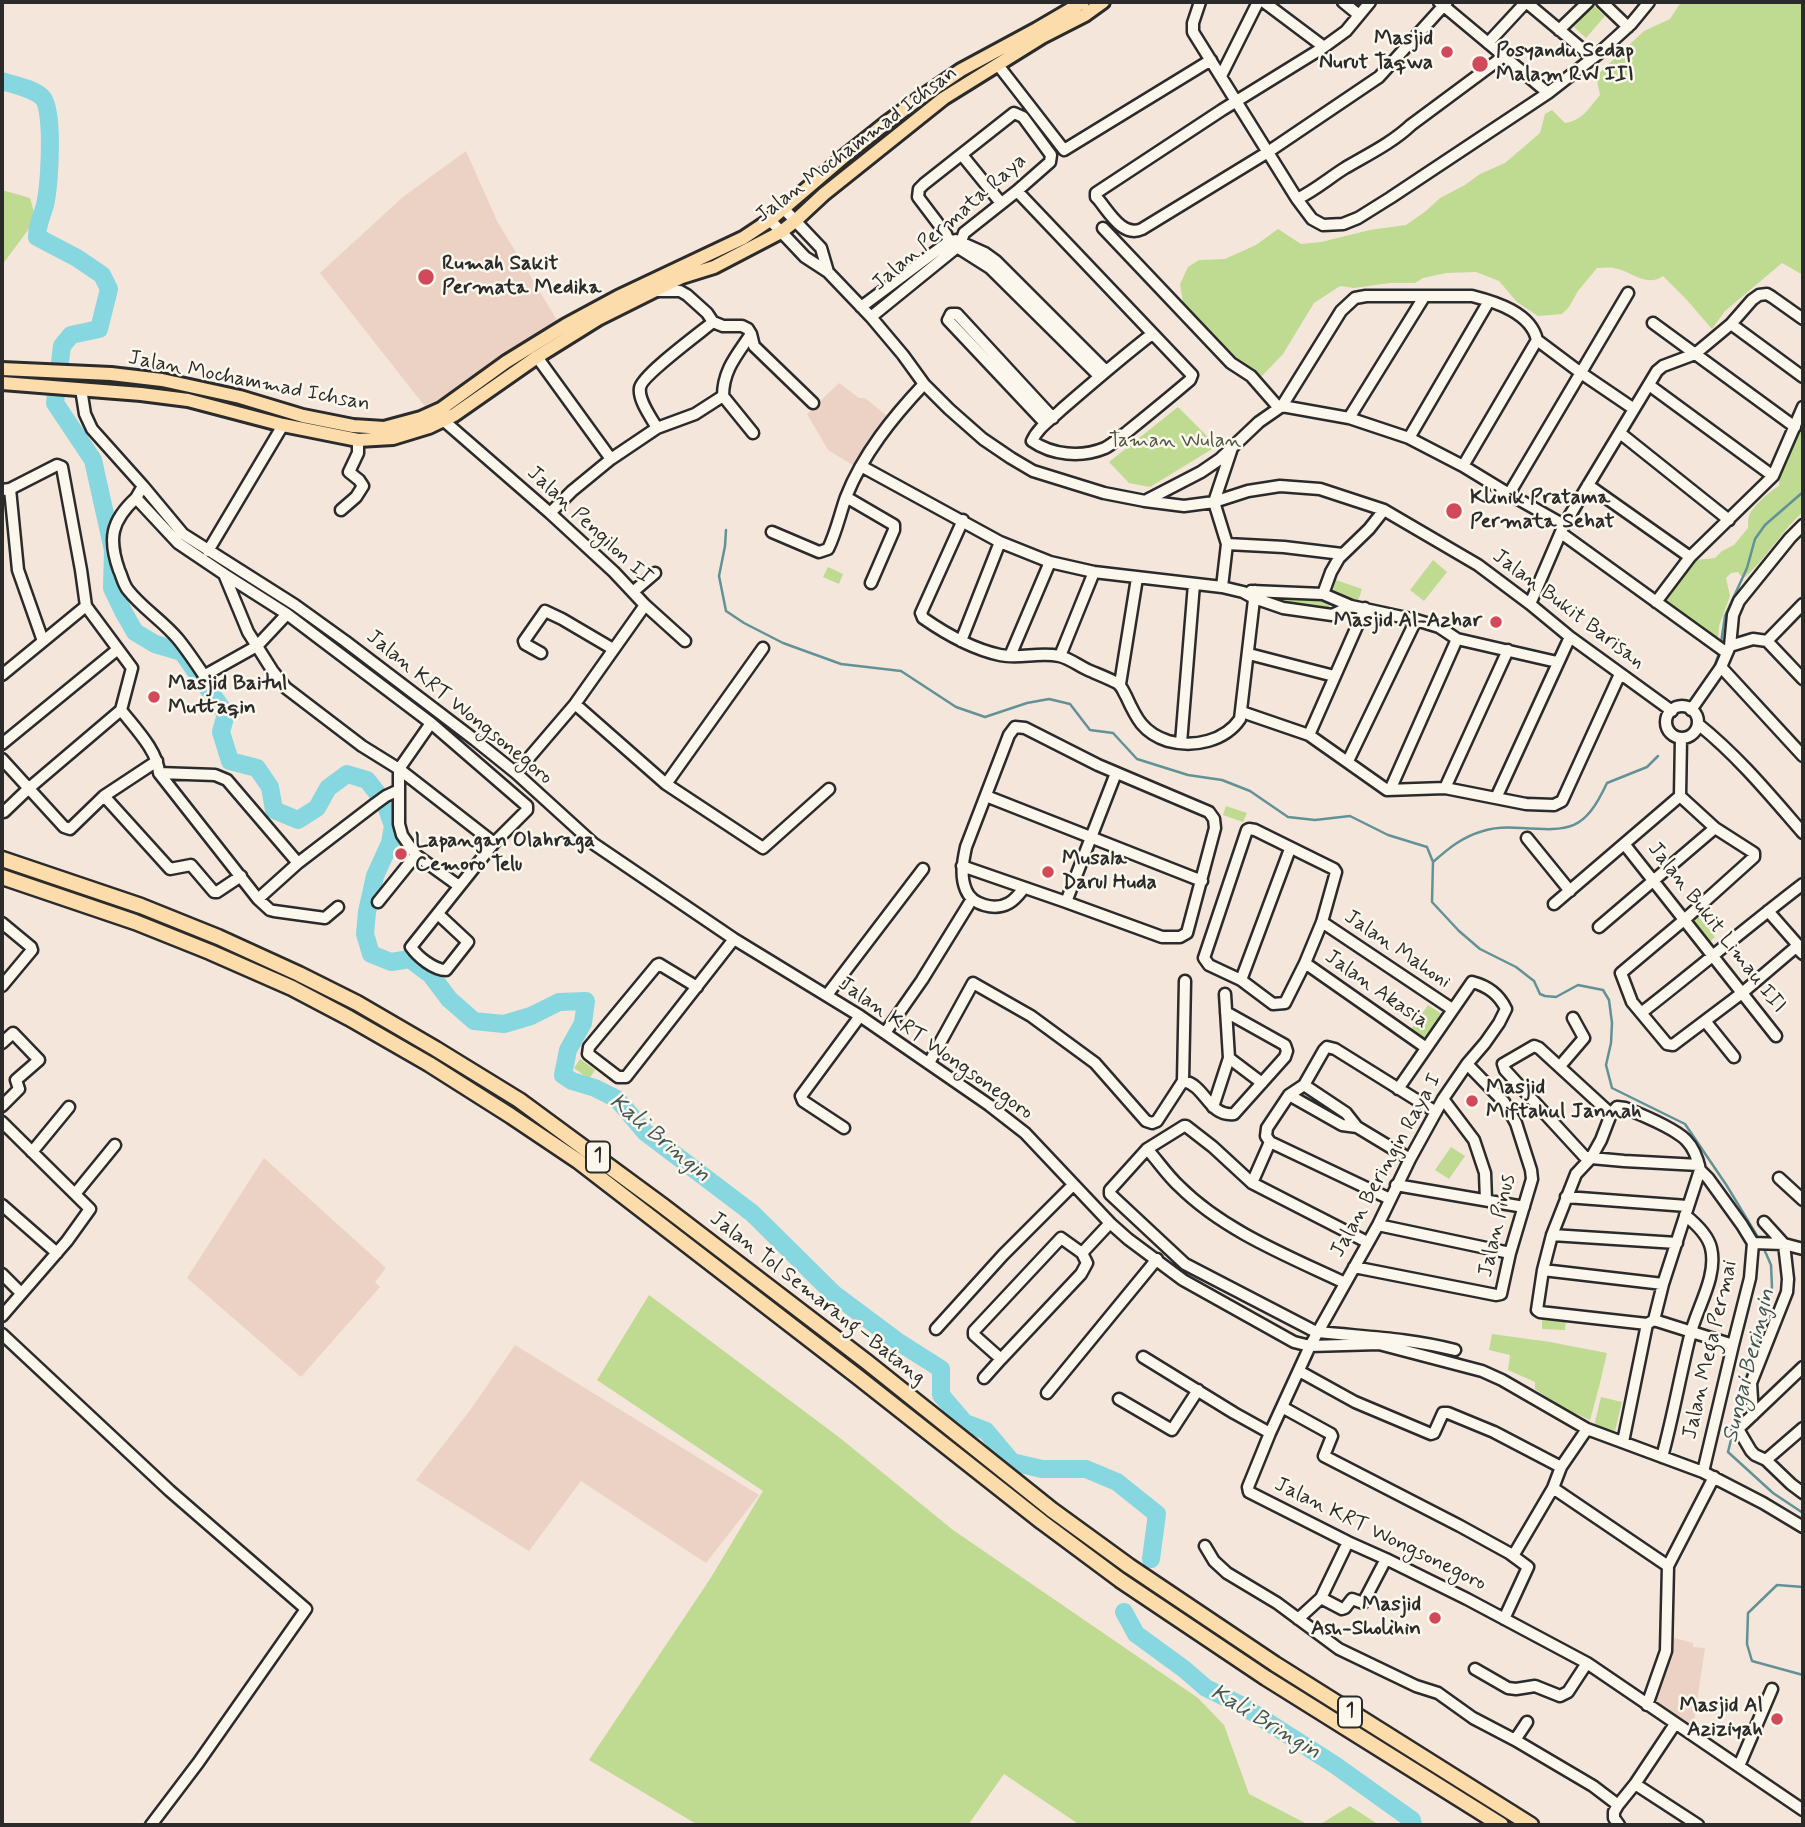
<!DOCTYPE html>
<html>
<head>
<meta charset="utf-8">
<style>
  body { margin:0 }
  #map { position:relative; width:1805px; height:1827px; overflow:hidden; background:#f4e6da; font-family:Mynerve,sans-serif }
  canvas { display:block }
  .frame { position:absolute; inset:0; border:4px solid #2b2b2b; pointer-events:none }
</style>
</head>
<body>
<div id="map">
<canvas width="1805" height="1827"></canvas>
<div class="frame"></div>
</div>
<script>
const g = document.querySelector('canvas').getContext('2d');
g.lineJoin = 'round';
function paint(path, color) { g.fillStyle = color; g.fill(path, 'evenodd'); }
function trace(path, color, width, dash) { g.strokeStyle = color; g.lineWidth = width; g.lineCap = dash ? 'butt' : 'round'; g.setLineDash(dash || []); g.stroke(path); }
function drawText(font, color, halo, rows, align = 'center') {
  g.font = font + ' Mynerve,sans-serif'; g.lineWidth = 5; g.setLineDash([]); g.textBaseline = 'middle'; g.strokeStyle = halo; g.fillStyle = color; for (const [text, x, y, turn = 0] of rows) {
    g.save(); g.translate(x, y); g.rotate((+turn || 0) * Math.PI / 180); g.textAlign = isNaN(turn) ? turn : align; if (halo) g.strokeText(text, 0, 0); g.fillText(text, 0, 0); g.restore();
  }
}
paint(new Path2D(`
  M466,151L497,221L557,320L427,409L320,273L403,197Z
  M839,383L859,398H865L887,416L856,467L828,450L807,414Z
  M264,1158L386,1268L375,1282L380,1287L301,1377L187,1278Z
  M515,1345L759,1495L706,1563L581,1481L529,1551L416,1480L471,1409Z
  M1671,1637L1693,1643V1647L1705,1648L1693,1728L1651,1704L1665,1669Z`), '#ecd2c4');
paint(new Path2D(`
  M1681,2H1803V275L1782,263L1725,311L1712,329L1686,299L1663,276C1647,288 1631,271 1614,268C1609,267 1603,268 1597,268L1578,291L1569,307L1562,314L1538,316L1517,302L1499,281L1476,272L1446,273L1423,278L1415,283H1390L1354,288L1340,286L1314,303L1283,354L1260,378L1217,343L1184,308L1180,284L1188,267L1199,260L1225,259L1256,245L1278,229L1301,244L1321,242L1370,230L1406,225L1426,211L1440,198L1465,185L1480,174L1505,163L1540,133L1545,114L1552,110L1565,123C1582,121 1589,108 1600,95L1596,76L1644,31L1670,19Z
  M1593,5L1605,16L1586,38L1574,27Z
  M2,190L30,198L35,216L28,230L2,265Z
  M1178,407L1217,446L1150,487L1129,483L1109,462Z
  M1803,425V512C1782,530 1767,558 1745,577L1741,576L1738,572L1731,573L1726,578L1730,596L1719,626L1718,641L1663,602L1688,565L1696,560L1715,558L1722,551L1734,545L1748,528C1748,525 1748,519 1749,516C1752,507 1770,491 1779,486L1780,471Z
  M1433,560L1447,572L1424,601L1410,590Z
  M828,567L843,574L839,584L823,577Z
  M1336,580L1362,589L1358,601L1332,593Z
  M1286,596L1321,598L1331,605L1327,609L1281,605L1270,601V597Z
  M1226,806L1247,813L1243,822L1223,815Z
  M398,843L412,854L403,865L389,854Z
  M1697,915L1715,937L1707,944L1689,921Z
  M1428,1005L1443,1015L1425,1041L1410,1031Z
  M580,1059L595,1070L589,1079L574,1068Z
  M1451,1147L1465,1156L1449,1179L1435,1170Z
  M649,1295L840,1438L953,1530L1198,1698L1224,1725L1249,1794L1309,1825H1080L1004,1774L968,1825H698L589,1760L710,1579L763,1491L597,1380Z
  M1542,1317L1566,1318L1565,1330L1542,1329Z
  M1492,1334L1550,1342L1607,1353L1599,1387L1590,1420L1561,1407L1535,1389V1382L1508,1370L1510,1355L1489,1350Z
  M1601,1397L1622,1402L1615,1431L1594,1426Z
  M1350,1806L1379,1825H1319Z`), '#bfda91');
trace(new Path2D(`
  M726,530L725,546L719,576L726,611L744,623L783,643L841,664L901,671L956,707L985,717L1027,703L1049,699L1070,704L1090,730L1113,733L1137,759L1188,775L1222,780L1250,791L1288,817L1315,820L1350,816L1388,835L1427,847L1433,862L1432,902L1459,931L1480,949L1516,967L1534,981L1540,994L1545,996L1556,997L1578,985L1603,990L1609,1000L1612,1023L1611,1043L1606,1065L1612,1088L1685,1124L1727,1186L1759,1239
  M1721,643L1725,616L1747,568L1755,539L1765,525L1803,492
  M1713,670L1718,656
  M1433,862C1449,848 1462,837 1483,831C1495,827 1509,827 1521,828C1570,831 1584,832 1607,783L1647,767L1658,756
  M1764,1249L1771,1265L1772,1287L1761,1330L1748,1371L1728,1452L1773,1493L1803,1513
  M1803,1587L1777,1585L1748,1613L1747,1644L1752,1661L1803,1675`), '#629297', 2.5);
trace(new Path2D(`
  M2,81C14,85 32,88 42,97C55,109 49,187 45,205C42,216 37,225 37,237L77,258L102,275L109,289L99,329L71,335L62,346L55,403L93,460L113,550L112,588L124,613L135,632L155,644L182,652L226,714L221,732L230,761L257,768L270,787L274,810L298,820L317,808L328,788L347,774L367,780L385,803L393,826L390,843L375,876L367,912L365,934L371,954L391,962L410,959L431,975L449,999L474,1021L504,1024L531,1016L559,1002L586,1001L583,1023L568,1050L563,1075L572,1081L595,1088L617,1099L645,1132L752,1213L834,1294L897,1341L941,1369V1395L965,1423L986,1431L1012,1462L1042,1469H1086L1117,1482L1157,1514L1151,1559
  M1124,1612L1136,1634L1184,1669L1206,1688L1241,1705L1335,1765L1412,1820L1413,1825`), '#86d7df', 18);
const minor = new Path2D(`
  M1200,2L1193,23V32L1297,199C1314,191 1329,178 1345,168C1367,155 1392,143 1411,125L1504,56
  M1264,2L1324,47
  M1343,2L1359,15
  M1370,2L1346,31L1324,47L1222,110L1096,193V197L1098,199C1109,212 1123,238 1142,229L1268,152L1379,77L1447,2
  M1439,2L1548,93
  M1602,2L1628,27
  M1559,30L1588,2
  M1488,43L1526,2L1593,58
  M998,65L1064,150L1211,60
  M1221,76L1258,2
  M962,155L1001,203
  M1017,191L1192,375L1190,380C1169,398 1148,415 1127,432C1120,437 1113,444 1105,448C1081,458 1052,455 1032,441C1038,427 1052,419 1062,409C1092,383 1121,358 1152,334
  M1297,199L1312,219L1323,225L1343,224L1358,218L1390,198L1548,93L1598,54L1631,24L1649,2
  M784,209L821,248L828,272
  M770,220L805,257L828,272L871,317L903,355L924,384L949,409L983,439L1011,458L1033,471L1104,493L1145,501L1184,506L1214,502L1248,491L1280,486L1320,489L1384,510L1478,565L1530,604L1570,637L1672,711
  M1103,228L1231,363L1251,376L1279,408
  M956,240L985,253L996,261L1106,371
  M656,291H680L687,295L707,313L713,322L723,326H742L748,329L751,334L754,346L813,403
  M861,307L951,240
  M871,317L956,248L961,242L964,233L1017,191L1050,162L1051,155L1023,117L1014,113L924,184L919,189L918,197L946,234L949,242L990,268L1099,376
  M1653,323L1795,427
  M1731,324L1803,377
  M537,357L611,459
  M1649,385L1773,476
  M81,389L85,414L92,429L143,486L183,534L295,605L345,641L475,740L516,773L594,844L734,939L860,1016L989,1105L1025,1133L1110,1223L1128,1239L1183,1280L1294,1342L1310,1346L1379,1344L1482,1371L1502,1380L1587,1429L1703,1472L1763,1503L1803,1527
  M723,396C723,370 737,355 751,334
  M723,396L753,433
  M1282,406L1349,418L1409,438L1463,466L1509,494L1564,525
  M1349,418L1424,297
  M443,420L550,513L614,572L644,604L643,608L575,704L516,773
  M1045,423L948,320L951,314H957L1053,418
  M657,428C651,417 638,400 640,388C641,376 701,332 713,322
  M1620,433L1729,520
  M1409,438L1489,301
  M861,466L1000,542L1050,562L1094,572L1222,587L1243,592L1254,598L1283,608L1332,615L1351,606
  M1463,466L1537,340
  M1588,485L1690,557
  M143,486L136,498L178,543L224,574L248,632L272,670L286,688L362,746L399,769L494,843
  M10,489L57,465L62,467L81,570L86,606L132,668L121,710C134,727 158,751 159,773
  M2,490L10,489L18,570L43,641
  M1509,494L1628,293
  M846,497L894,525V530L871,583
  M136,498C111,521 108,539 119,570C122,576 123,584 128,590C142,608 163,621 178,639C187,650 195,662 203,674H207L257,646L287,614
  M1145,501L1201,472L1220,459L1259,422L1282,406L1341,311L1355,298L1366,296H1472C1496,302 1531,313 1537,340L1581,373L1634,409
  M341,510L356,497L363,486L359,480L349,472L358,453V440
  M550,513L572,491L611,459L657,428L695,414L723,396
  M963,520L921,613L923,618C946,634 972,649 1000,655C1019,659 1039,652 1059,656C1069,658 1079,666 1088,670C1097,674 1108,678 1117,683C1122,686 1123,691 1126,696C1136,718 1143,733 1168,741C1194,748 1225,741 1240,719L1255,591
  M772,532L819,552L828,549C836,533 840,514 846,497C863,454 893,417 924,384
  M1561,533L1727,653
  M1227,544L1284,547L1342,554
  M208,551L283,425
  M224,574L287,614L431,723L527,806V810L494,843L411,947C418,957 434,970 446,970L468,942L438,914
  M1222,587L1227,544L1214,502L1232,448
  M634,591L655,573
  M1251,591L1323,594L1351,606L1416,620L1439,627L1457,639L1557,662
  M1323,594L1331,572L1339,558L1369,529L1384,510
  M1656,602L1690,557L1773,476L1803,407
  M644,604L685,641
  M1530,604L1564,525L1657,371L1663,366L1695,354L1731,324L1752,300L1759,295L1767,294L1772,297L1803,319
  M961,641L1000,542
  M1767,641L1803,679
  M1730,646L1753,639L1767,641L1803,604
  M541,653L525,644L524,641L545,611L562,619L613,649
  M1249,654L1334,676
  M1010,656L1050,562
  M1060,656L1094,572
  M1721,667L1803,756
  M2,675L86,606
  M1120,684L1137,578
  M575,704L666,784L763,848L829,789
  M1666 722a16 16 0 1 1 32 0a16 16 0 1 1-32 0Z
  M1691,710L1721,667L1730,646L1733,615L1739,601L1790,538L1803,525
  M1242,712L1309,735L1387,790L1445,788L1526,804L1554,805L1562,801L1620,674
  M431,723L399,769V824L402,835L416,855L459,886
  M1698,724C1738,756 1770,795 1803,833
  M1309,735L1365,608
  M1181,743L1194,584
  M2,744L118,649
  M2,759L64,827L70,829L104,796L157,761
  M1348,761L1416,620
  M159,773L258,899L270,910L274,911L325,918L338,907
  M159,773L215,775L227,780L298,863
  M666,784L763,648
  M1445,788L1508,650
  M1390,790L1457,639
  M104,796L170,869L191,865L214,892H217L241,876
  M986,796L1202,881
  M1680,796L1715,828L1754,853V857L1684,920L1621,973L1632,1002L1667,1044L1673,1045L1742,993L1796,947
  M1680,796L1681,738
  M1496,798L1570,637
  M4,812L28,789L121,710
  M1249,829L1255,830L1334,869L1336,872L1322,922L1305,963L1285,1003L1273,1004L1241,980L1209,965L1204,958L1247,830Z
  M1527,838L1570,891
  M1625,845L1776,1036
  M962,866L1066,902L1116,773
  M1024,888C1020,893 1015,900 1009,903C995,911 972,905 966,890C960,876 963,861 966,847L1009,735L1015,727L1025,728L1098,765L1209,812L1214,819L1215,828L1187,933L1180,937H1162L1066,902
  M258,899L298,863L375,804L386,796L399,790
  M378,902L416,855
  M1554,904L1680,796
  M1768,911L1797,944L1796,947L1803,954
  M1322,922L1452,1009
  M2,923L31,947L32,950L2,986
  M1599,927L1715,828
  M1305,963L1425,1047
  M1241,980L1290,849
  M697,987L659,964L657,965L589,1047L588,1054L618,1077H626L734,939
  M827,995L923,869
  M1641,1013C1695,971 1748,926 1803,884
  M1705,1021L1734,1057
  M885,1033L922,980L972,899
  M2,1043L13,1033L39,1060L16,1080L19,1089L2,1106
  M1229,1058L1262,1083
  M929,1063L973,983L1031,1016L1095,1063L1146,1121L1152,1123L1157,1121L1183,1081C1206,1085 1208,1117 1234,1114L1285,1057L1287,1051L1285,1045L1226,1012
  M1560,1066L1584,1038L1573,1018
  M1183,1081L1185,981
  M1304,1085L1346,1113L1357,1127L1410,1159
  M1398,1089L1472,982C1488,986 1499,994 1506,1009L1499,1023L1485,1043L1467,1064L1443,1099L1410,1159L1378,1225L1310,1346L1270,1433L1248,1487L1249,1492L1348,1542L1386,1559L1467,1599L1587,1663L1803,1810
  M1289,1095L1342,1125L1357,1127
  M1443,1099L1474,1140L1485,1173L1486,1200
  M1213,1107L1229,1058L1225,994
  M1611,1114L1601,1140L1591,1158L1576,1174L1552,1235L1543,1270L1537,1310L1540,1312L1647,1324
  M2,1122L90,1209L67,1241L2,1316
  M844,1128L803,1101L801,1096L860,1016
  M1270,1142L1390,1199
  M1147,1149C1158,1161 1167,1175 1179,1186C1224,1231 1288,1256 1345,1283
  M32,1152L69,1107
  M1700,1170L1708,1178L1742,1225L1753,1243L1750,1278L1733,1345L1703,1472
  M1779,1178L1803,1200
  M1252,1183L1270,1142L1266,1136L1267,1128L1289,1095L1304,1085L1324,1050L1327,1047L1335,1049L1436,1112
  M1396,1185L1524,1207
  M75,1194L115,1145
  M1566,1197L1687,1206
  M2,1205L57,1253
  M1378,1225L1510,1253
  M1552,1235L1677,1243
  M1753,1243L1784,1244L1803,1249
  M1082,1253L1061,1238L974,1331V1335L1001,1359L1081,1274L1087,1263L1082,1253L1110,1223
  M1354,1267L1496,1295L1501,1294L1510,1253L1532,1179L1531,1170L1516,1123L1504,1102L1467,1064
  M1543,1270L1663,1284
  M2,1274L21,1293
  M1654,1320L1733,1345
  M936,1329L1003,1255L1073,1185
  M1319,1332C1365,1337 1408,1338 1455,1350
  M1318,1333L1185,1264L1110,1194V1190L1147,1149L1184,1126H1186L1213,1147L1252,1183L1367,1242
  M2,1334L170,1491L306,1609L198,1763L151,1825
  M1143,1357L1234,1413L1270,1433
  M1803,1367L1738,1429L1751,1451L1755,1455L1766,1460L1791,1484L1803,1493
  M1299,1371L1355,1402L1431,1434L1434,1433L1443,1413H1448L1494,1432L1561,1467
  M984,1378L1001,1359
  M1047,1393L1157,1259
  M1119,1399L1172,1430L1198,1390
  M1282,1407L1331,1434L1332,1436L1324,1456L1460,1526L1509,1553L1528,1567L1504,1619
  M1753,1415L1751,1383L1787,1292L1788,1279L1784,1244L1764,1222
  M1587,1429L1561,1467L1553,1488L1668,1566
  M1623,1442L1647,1324L1654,1320L1663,1284L1700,1170C1698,1160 1693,1147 1686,1140C1675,1129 1640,1114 1625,1108L1617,1107L1611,1114L1539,1048L1534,1046L1503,1064L1505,1070L1584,1156L1591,1158L1624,1161L1699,1165
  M1662,1457C1673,1417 1680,1376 1690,1336C1696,1309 1718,1277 1711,1248C1708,1235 1695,1223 1685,1215
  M1766,1460L1803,1428
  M1348,1542L1321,1598L1342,1609L1345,1608L1352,1599L1363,1603L1386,1559
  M1205,1546L1214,1561L1227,1573L1277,1603L1339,1649L1416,1686L1438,1693L1473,1718L1515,1740
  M1513,1556L1553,1488
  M1298,1619L1321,1598
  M1475,1669L1508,1688L1516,1689L1535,1686L1560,1696L1568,1692L1587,1663
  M1647,1705L1666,1651L1668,1566L1714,1477
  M1527,1722L1515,1740L1593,1786L1618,1805
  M1739,1766L1772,1689
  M1635,1784L1698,1825
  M1619,1825L1614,1818V1812L1618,1805L1635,1784L1675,1724`);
const major = new Path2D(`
  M2,369L111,374L162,380L240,397L303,416L353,426L384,428L421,418L441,409L506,362L566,325L618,297L743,238L770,220L846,155L886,123L923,96L961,70L1037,29L1083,2
  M2,383L141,394L188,400L283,425L358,440L393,438L429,427L454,415L537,357L598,319L682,277L714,267L781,232L795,221L824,194L944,98L1042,37L1085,15L1103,2`);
const highway = new Path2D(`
  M2,859L141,906L218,937L299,974L357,1003L436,1049L519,1100L663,1206L867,1362L1052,1510L1129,1566L1275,1664L1531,1825
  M2,877L135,922L210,952L292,988L349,1018L429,1064L511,1116L578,1161L858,1377L1042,1522L1120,1580L1266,1678L1501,1825`);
trace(minor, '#2b2b2b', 15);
trace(major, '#2b2b2b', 18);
trace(highway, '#2b2b2b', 19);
trace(minor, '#fbf7ec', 10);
trace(major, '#fddcac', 12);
trace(highway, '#fddcac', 14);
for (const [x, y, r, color] of [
  [1447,52,7,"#d1495b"],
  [1480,64,9,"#d1495b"],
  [426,277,9,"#d1495b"],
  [1454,511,9,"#d1495b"],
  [1496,622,7,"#d1495b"],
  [154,697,7,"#d1495b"],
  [401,854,7,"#d1495b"],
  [1048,872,7,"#d1495b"],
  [1472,1101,7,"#d1495b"],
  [1435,1618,7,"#d1495b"],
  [1777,1719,7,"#d1495b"]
]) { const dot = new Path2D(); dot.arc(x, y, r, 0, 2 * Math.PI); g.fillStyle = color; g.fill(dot); trace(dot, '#fbf7ec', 2.5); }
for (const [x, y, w] of [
  [598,1157,24],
  [1350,1712,24]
]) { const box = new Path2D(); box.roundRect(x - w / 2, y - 15.5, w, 31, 5); g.fillStyle = '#fbf7ec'; g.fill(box); trace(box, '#2b2b2b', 2); }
drawText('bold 19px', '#2b2b2b', null, [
  ["1",598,1157],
  ["1",1350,1712]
]);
drawText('bold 21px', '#2b2b2b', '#fbf7ec', [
  ["Masjid",1433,40,"right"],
  ["Nurut Taqwa",1433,64,"right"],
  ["Posyandu Sedap",1496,52],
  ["Malam RW III",1496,76],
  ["Rumah Sakit",442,265],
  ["Permata Medika",442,289],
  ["Klinik Pratama",1470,499],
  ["Permata Sehat",1470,523],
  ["Masjid Al-Azhar",1482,622,"right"],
  ["Masjid Baitul",168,685],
  ["Muttaqin",168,709],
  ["Lapangan Olahraga",415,842],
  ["Cemoro Telu",415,866],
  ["Musala",1062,860],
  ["Darul Huda",1062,884],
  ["Masjid",1486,1089],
  ["Miftahul Jannah",1486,1113],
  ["Masjid",1421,1606,"right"],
  ["Ash-Sholihin",1421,1630,"right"],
  ["Masjid Al",1763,1707,"right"],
  ["Aziziyah",1763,1731,"right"]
], 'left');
drawText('21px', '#2b2b2b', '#fbf7ec', [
  ["Jalan Mochammad Ichsan",857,145,-37],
  ["Jalan Permata Raya",950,223,-41],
  ["Jalan Mochammad Ichsan",249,382,11],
  ["Jalan Pengilon II",589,526,43],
  ["Jalan Bukit Barisan",1568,610,37],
  ["Jalan KRT Wongsonegoro",459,708,39],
  ["Jalan Bukit Limau III",1716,928,52],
  ["Jalan Mahoni",1397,950,34],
  ["Jalan Akasia",1376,990,35],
  ["Jalan KRT Wongsonegoro",935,1049,35],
  ["Jalan Beringin Raya I",1387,1166,-61],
  ["Jalan Pinus",1498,1226,-77],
  ["Jalan Tol Semarang–Batang",817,1299,38],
  ["Jalan Mega Permai",1711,1350,-77],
  ["Jalan KRT Wongsonegoro",1380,1535,26]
]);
drawText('21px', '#505744', '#fbf7ec', [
  ["Taman Wulan",1175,442]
]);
drawText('italic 23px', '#425658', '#fbf7ec', [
  ["Kali Bringin",659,1139,40],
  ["Sungai Beringin",1750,1366,-76],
  ["Kali Bringin",1265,1723,31]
]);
</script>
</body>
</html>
